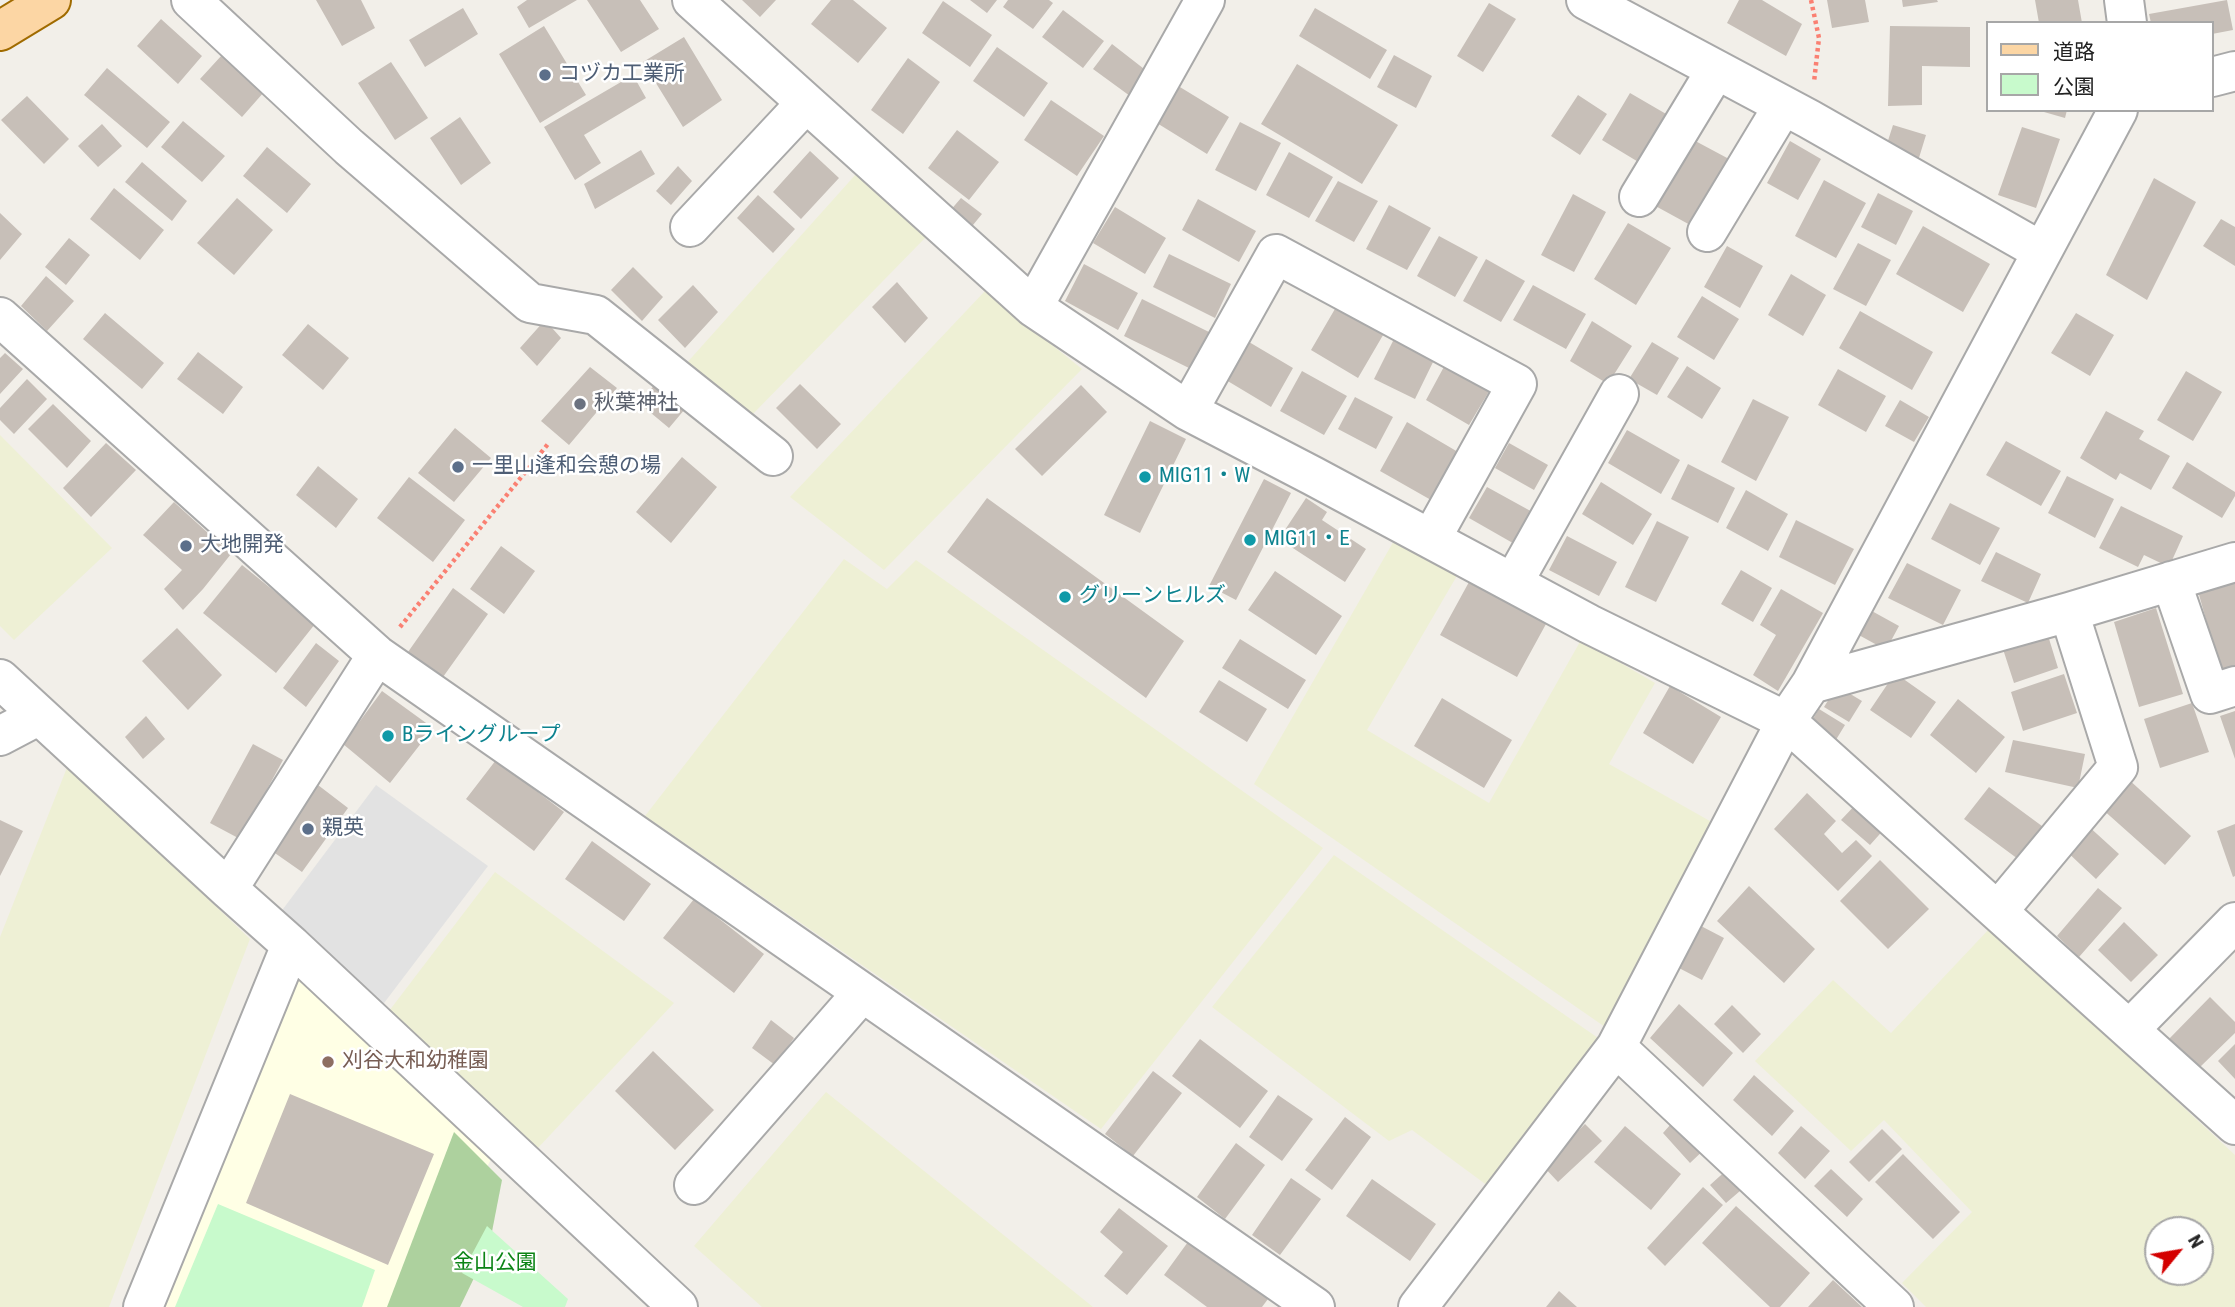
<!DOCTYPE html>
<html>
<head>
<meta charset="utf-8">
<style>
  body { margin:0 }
  #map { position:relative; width:2235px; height:1307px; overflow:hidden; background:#f2efe9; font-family:"Roboto Condensed","Noto Sans JP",sans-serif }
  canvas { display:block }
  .legend { position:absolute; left:1986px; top:21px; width:228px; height:91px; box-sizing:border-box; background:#fff; border:2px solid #a7a7a7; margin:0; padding:9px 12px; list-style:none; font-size:21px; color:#222 }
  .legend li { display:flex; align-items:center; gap:14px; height:35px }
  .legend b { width:35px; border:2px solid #a7a7a7 }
  .north { position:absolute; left:2144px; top:1216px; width:70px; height:70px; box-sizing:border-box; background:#fff; border:2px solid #a7a7a7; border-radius:50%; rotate:60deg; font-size:19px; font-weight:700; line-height:28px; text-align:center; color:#222 }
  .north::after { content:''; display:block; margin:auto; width:24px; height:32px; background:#d40000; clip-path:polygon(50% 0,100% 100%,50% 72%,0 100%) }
</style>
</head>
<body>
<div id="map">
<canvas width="2235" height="1307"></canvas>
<ul class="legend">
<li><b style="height:9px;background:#fcd6a4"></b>道路</li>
<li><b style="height:19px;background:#c8facc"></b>公園</li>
</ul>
<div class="north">N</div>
</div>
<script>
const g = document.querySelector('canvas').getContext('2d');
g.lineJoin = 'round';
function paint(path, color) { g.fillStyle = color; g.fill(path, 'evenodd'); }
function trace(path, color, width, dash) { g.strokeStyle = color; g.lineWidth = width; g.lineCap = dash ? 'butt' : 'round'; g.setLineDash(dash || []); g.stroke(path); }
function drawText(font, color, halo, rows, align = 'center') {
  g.font = font + ' "Roboto Condensed","Noto Sans JP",sans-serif'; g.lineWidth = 5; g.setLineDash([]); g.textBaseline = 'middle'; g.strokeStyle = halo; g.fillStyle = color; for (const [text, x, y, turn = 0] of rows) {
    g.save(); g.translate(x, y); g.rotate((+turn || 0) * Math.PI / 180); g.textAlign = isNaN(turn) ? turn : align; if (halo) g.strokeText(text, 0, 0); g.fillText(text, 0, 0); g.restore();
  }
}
paint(new Path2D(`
  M298,971L494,1153L418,1307H159Z`), '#ffffe5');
paint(new Path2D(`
  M857,173L926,237L748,419L684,366Z
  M985,291L1082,369L884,570L790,497Z
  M0,435L112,548L14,640L0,626Z
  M1395,539L1458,574L1367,730L1489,803L1581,640L1655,683L1609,764L1717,825L1608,1029L1254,784Z
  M844,559L887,589L916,560L1323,848L1101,1129L645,816Z
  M68,765L250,939L109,1307H0V937Z
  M1334,855L1601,1040L1488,1186L1412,1130L1389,1141L1212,1007Z
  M495,872L674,1003L536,1150L389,1011Z
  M1990,928L2235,1155V1307H1926L1902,1283L1972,1212L1884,1120L1851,1151L1755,1061L1833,980L1891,1033ZM2158,1230H2200V1272H2158Z
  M826,1092L1093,1307H762L694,1246Z`), '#eef0d5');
paint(new Path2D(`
  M454,1132L502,1180L489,1247L460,1307H387Z`), '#add19e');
paint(new Path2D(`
  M218,1204L375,1270L362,1307H175Z
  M487,1226L568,1299L565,1307H523L462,1273Z`), '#c8facc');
paint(new Path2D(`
  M376,785L488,866L381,1007L280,913Z`), '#e2e2e2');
paint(new Path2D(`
  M316,0H361L375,28L342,46Z
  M527,0H577L529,28L517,7Z
  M587,0H640L659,29L621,52Z
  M742,0H776L760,17Z
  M831,0H853L887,28L858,63L811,24Z
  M970,0H997L987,13Z
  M1008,0H1049L1053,3L1033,29L1003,7Z
  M1739,0H1762L1802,24L1786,56L1727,23Z
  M1827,0H1865L1869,22L1832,28Z
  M1902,0H1937L1938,2L1903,7Z
  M2035,0H2078L2082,23H2039Z
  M2227,0L2233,30L2212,34V23H2151L2149,14Z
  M943,1L992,35L970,67L922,33Z
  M1489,3L1516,19L1483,72L1457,56Z
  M463,8L478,34L425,67L409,40Z
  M1315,8L1387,50L1370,79L1299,36Z
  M1063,10L1104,41L1083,68L1042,37Z
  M161,19L202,56L178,84L137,46Z
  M544,26L586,95L540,123L499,54Z
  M1890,26L1970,27V67L1922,66V105L1888,106Z
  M684,37L722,100L683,127L643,62Z
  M1112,44L1148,72L1130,96L1093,69Z
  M997,47L1048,83L1024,117L973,81Z
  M222,55L264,92L242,117L200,79Z
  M1394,55L1432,76L1416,108L1377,87Z
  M908,58L940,82L903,134L871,110Z
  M391,62L428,118L395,140L358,83Z
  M1297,64L1398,125L1362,184L1261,124Z
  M107,68L170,122L147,148L84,95Z
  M633,75L646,98L584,135L601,163L575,180L544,127Z
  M1175,84L1229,117L1207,154L1152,120Z
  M1630,93L1673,118L1645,166L1602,140Z
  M1578,95L1607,114L1580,155L1551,136Z
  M27,96L69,139L44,164L1,120Z
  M1051,100L1104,136L1077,176L1024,140Z
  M2037,110H2067L2065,118Z
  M460,117L491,163L461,185L430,138Z
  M183,121L225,156L202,182L161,147Z
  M1240,122L1281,143L1256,191L1215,170Z
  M102,124L122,146L98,167L78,146Z
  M1893,125L1926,135L1918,161L1885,150Z
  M2022,127L2060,139L2036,208L1998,195Z
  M957,130L999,162L969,200L928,168Z
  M1686,136L1729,159L1692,226L1650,203Z
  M1790,141L1821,159L1798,200L1767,183Z
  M267,147L311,184L287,213L243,176Z
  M641,150L655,174L595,209L584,184Z
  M810,151L839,178L801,219L773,192Z
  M1289,152L1333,177L1309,218L1266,195Z
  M142,162L187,201L172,221L125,182Z
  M678,166L692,181L671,205L656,191Z
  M2154,178L2196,202L2147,300L2106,275Z
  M1824,180L1866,203L1836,258L1795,236Z
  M1338,181L1378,201L1354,242L1315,221Z
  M114,188L164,230L140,260L90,219Z
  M1878,193L1913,211L1896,245L1861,227Z
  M1573,194L1606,212L1574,272L1541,255Z
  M758,195L795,229L773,253L737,218Z
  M237,198L273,230L234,275L197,243Z
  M961,198L982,214L964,236L943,219Z
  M1198,199L1256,231L1239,262L1182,230Z
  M1389,205L1431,228L1407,270L1366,249Z
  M1115,207L1166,238L1145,274L1093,243Z
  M0,213L22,234L0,260Z
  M2221,219L2235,227V266L2203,246Z
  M1628,223L1671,248L1636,305L1594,279Z
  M1923,226L1990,264L1963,312L1896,274Z
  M1439,236L1478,257L1455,297L1417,276Z
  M69,238L90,255L66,285L45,267Z
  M1858,243L1891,260L1866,306L1833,289Z
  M1727,246L1763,266L1740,308L1704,287Z
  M1169,254L1231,284L1215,318L1153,287Z
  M1486,259L1525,281L1501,322L1463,301Z
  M1084,264L1138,293L1118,330L1065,301Z
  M633,267L663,297L642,321L611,290Z
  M1791,274L1826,295L1803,336L1768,315Z
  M46,276L74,301L47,331L21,306Z
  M897,282L928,318L905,343L872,307Z
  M693,285L718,312L685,348L658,320Z
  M1533,285L1586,314L1566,349L1513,320Z
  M1702,296L1739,319L1714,360L1677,337Z
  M1142,299L1209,332L1191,369L1124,336Z
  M1339,302L1386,330L1358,378L1311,350Z
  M1860,311L1933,352L1912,390L1839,348Z
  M105,313L164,363L142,389L83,339Z
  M2076,313L2114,335L2090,376L2051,353Z
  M545,320L561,338L537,366L520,348Z
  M1592,321L1632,346L1608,384L1570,361Z
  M308,324L349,358L323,390L282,355Z
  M1395,337L1435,358L1415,399L1374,379Z
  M1249,342L1293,368L1271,407L1226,380Z
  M1652,342L1679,358L1657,395L1629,379Z
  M198,352L243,387L223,414L177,379Z
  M5,353L23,369L0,394V358Z
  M1446,363L1491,388L1469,425L1426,400Z
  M1687,366L1721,388L1702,419L1667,397Z
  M590,367L617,388L569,445L541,421Z
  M1838,369L1886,396L1866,432L1818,405Z
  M1302,371L1347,396L1324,435L1280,411Z
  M2186,371L2222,392L2193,441L2157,420Z
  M27,379L47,399L14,434L0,420V408Z
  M657,382L685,409L669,428L639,403Z
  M800,384L841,424L817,449L776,408Z
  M1081,385L1107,412L1042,476L1015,449Z
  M1355,397L1393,417L1376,449L1338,429Z
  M1753,399L1789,417L1756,481L1721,462Z
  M1900,400L1929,417L1914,442L1885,426Z
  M53,404L91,441L67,468L28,429Z
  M2106,411L2144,431L2139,439L2170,456L2151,490L2120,473L2116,480L2080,458Z
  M1150,421L1186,439L1140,533L1104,515Z
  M1407,422L1458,452L1431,500L1380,471Z
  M455,428L491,458L454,502L418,473Z
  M1627,430L1680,460L1661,494L1608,463Z
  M2006,441L2061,471L2041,506L1986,475Z
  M106,443L136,470L91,517L63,488Z
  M1509,443L1548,465L1534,490L1495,468Z
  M682,457L717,487L671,543L636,512Z
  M2187,462L2235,492V496L2222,518L2172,488Z
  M1688,464L1735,488L1718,523L1671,499Z
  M318,466L358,499L336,528L296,495Z
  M2067,476L2114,499L2095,538L2048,513Z
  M409,477L465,520L433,562L377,518Z
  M1264,479L1291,493L1236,600L1209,586Z
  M1601,482L1652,514L1633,545L1582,514Z
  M1487,487L1536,514L1518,546L1469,518Z
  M1746,490L1788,514L1768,551L1726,528Z
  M987,498L1184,641L1146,698L947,552Z
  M1306,498L1327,512L1322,520L1366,549L1345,582L1279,539Z
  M174,502L231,554L203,589L183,610L164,589L182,570L143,535Z
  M1950,503L2000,528L1980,565L1931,539Z
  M2121,506L2183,536L2169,567L2144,555L2138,567L2099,548Z
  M1796,520L1854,549L1835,585L1779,557Z
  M1657,521L1689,537L1656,602L1625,587Z
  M1567,536L1617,562L1599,596L1549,570Z
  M501,546L535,571L504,614L470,589Z
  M1996,552L2041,574L2028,603L1981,581Z
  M1907,563L1961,590L1943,625L1888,598Z
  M242,565L315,624L276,673L203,613Z
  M1741,570L1772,588L1753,622L1721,604Z
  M1275,571L1342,616L1316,655L1248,610Z
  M2235,580V666L2220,670L2198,591Z
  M1469,582L1546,624L1517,677L1440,635Z
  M453,588L488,614L443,677L408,652Z
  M1781,589L1823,613L1778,691L1753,675L1776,635L1760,625Z
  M2156,608L2183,694L2139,707L2114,622Z
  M1870,610L1899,626L1886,650L1857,634Z
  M177,628L222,675L188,710L142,661Z
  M2046,629L2058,668L2014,683L2001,643Z
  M1240,639L1306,680L1288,709L1222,668Z
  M316,643L339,661L306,707L283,688Z
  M1895,673L1936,702L1911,738L1870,710Z
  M2064,674L2077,713L2023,731L2011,692Z
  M1219,680L1267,709L1247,742L1199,712Z
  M1670,686L1721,717L1693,764L1643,733Z
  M1837,686L1862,701L1849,722L1824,707Z
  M382,691L433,728L390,783L343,744Z
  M1442,698L1512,740L1484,788L1414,746Z
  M1958,699L2005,737L1976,773L1930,735Z
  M2192,703L2209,752L2160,768L2144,719Z
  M1819,709L1845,725L1834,743L1808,727Z
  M2235,711V759L2220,716Z
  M146,716L165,739L143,759L125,737Z
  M2013,740L2085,754L2078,788L2005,772Z
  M253,744L283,760L240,839L210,823Z
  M496,760L564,812L534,851L466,799Z
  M2127,778L2191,836L2165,865L2101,808Z
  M318,785L348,808L302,872L272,851Z
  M1989,787L2046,829L2022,862L1964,819Z
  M1807,793L1836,821L1824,834L1842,853L1856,840L1872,856L1838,891L1774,829Z
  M1859,801L1887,826L1870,845L1841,820Z
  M0,820L23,831L0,876Z
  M2086,824L2119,854L2096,879L2064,849Z
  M2235,824V876L2233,877L2217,831Z
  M592,841L651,884L624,921L565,879Z
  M1880,860L1929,909L1888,949L1840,901Z
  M1749,886L1815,949L1784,983L1717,921Z
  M2098,888L2122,908L2079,957L2057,936Z
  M694,899L764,954L734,993L663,938Z
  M2124,922L2158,955L2131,982L2098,950Z
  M1701,926L1724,938L1702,980L1679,968Z
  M2210,997L2235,1022V1033L2199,1068L2169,1039Z
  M1679,1004L1733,1053L1703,1087L1650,1038Z
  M1732,1005L1761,1034L1743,1053L1714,1024Z
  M771,1020L794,1038L775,1065L752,1048Z
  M1200,1039L1268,1091L1240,1128L1172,1076Z
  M2235,1044V1079L2218,1061Z
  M653,1051L714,1110L675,1150L615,1091Z
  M1153,1071L1182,1093L1133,1156L1105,1134Z
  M1754,1075L1794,1111L1772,1136L1733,1100Z
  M290,1094L434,1154L388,1265L246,1203Z
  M1278,1095L1313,1119L1282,1161L1249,1137Z
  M1678,1116L1708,1146L1690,1163L1663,1133Z
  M1345,1117L1371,1137L1332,1190L1305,1170Z
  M1585,1124L1602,1141L1558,1182L1543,1166Z
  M1625,1126L1681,1174L1651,1210L1594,1162Z
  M1801,1126L1830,1151L1805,1179L1778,1153Z
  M1882,1129L1902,1149L1869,1182L1849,1162Z
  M1236,1143L1265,1165L1225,1219L1197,1197Z
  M1903,1154L1960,1212L1933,1239L1875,1182Z
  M1730,1167L1747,1185L1726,1203L1710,1185Z
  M1831,1169L1863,1199L1847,1217L1814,1186Z
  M1291,1178L1321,1199L1280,1255L1252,1235Z
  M1372,1179L1436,1224L1410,1261L1346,1216Z
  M1703,1187L1723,1205L1665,1266L1647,1248Z
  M1736,1206L1810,1273L1780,1307H1770L1702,1243Z
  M1119,1208L1168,1246L1127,1295L1104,1276L1123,1252L1100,1232Z
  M1193,1235L1274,1291L1262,1307H1207L1164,1275Z
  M1833,1280L1862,1307H1808Z
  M1559,1291L1577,1307H1546Z`), '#c7bfb8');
const minor = new Path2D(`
  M191,0L349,147L530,303L596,315L773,456
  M692,0L1033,307L1188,411L1313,476L1589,624L1786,721L2235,1125
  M1586,0L1809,119L2041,251
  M2124,0L2127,23
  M2212,77L2235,71
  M1639,197L1716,70
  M690,227L806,103
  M1707,232L1783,106
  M1033,307L1205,0
  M0,317L377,655L1315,1307
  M1188,411L1276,254L1517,384L1431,539
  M2171,581L2210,694L2235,686
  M1513,583L1619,394
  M0,679L228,889L291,945L678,1307
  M1811,684L2069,612L2235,562
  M0,736L38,716
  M228,889L377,655
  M1998,911L2118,767L2069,612
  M2130,1029L2235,922
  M1616,1047L1894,1307
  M694,1185L862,993
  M143,1307L291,945
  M1418,1307L1616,1047L1786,721L1811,684L2118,110`);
const major = new Path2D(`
  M0,31L51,0`);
trace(minor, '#a9a9a9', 42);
trace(major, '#a06b00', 42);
trace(new Path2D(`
  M1811,0L1819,38L1814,82
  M400,627L548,444`), '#fa8072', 4.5, [3.5, 3.5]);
trace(minor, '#fff', 38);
trace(major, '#fcd6a4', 38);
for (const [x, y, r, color] of [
  [545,75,7,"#5c6f8a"],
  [580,404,7,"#6b7280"],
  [458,467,7,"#5c6f8a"],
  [1145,477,7,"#0f9aa8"],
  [1250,540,7,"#0f9aa8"],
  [186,546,7,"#5c6f8a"],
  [1065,597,7,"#0f9aa8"],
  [388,736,7,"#0f9aa8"],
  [308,829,7,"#5c6f8a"],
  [328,1062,7,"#8d6e63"]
]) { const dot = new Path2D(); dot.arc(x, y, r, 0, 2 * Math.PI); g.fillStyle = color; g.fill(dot); trace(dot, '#fff', 2.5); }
drawText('21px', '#4e5e75', '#fff', [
  ["コヅカ工業所",559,75],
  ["一里山逢和会憩の場",472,467],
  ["大地開発",200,546],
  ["親英",322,829]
], 'left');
drawText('21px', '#5b616d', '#fff', [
  ["秋葉神社",594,404]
], 'left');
drawText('21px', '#0d838f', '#fff', [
  ["MIG11・W",1159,477],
  ["MIG11・E",1264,540],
  ["グリーンヒルズ",1079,597],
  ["Bライングループ",402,736]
], 'left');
drawText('21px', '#785e54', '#fff', [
  ["刈谷大和幼稚園",342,1062]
], 'left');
drawText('21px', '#0c8416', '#fff', [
  ["金山公園",495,1264]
]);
</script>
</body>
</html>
